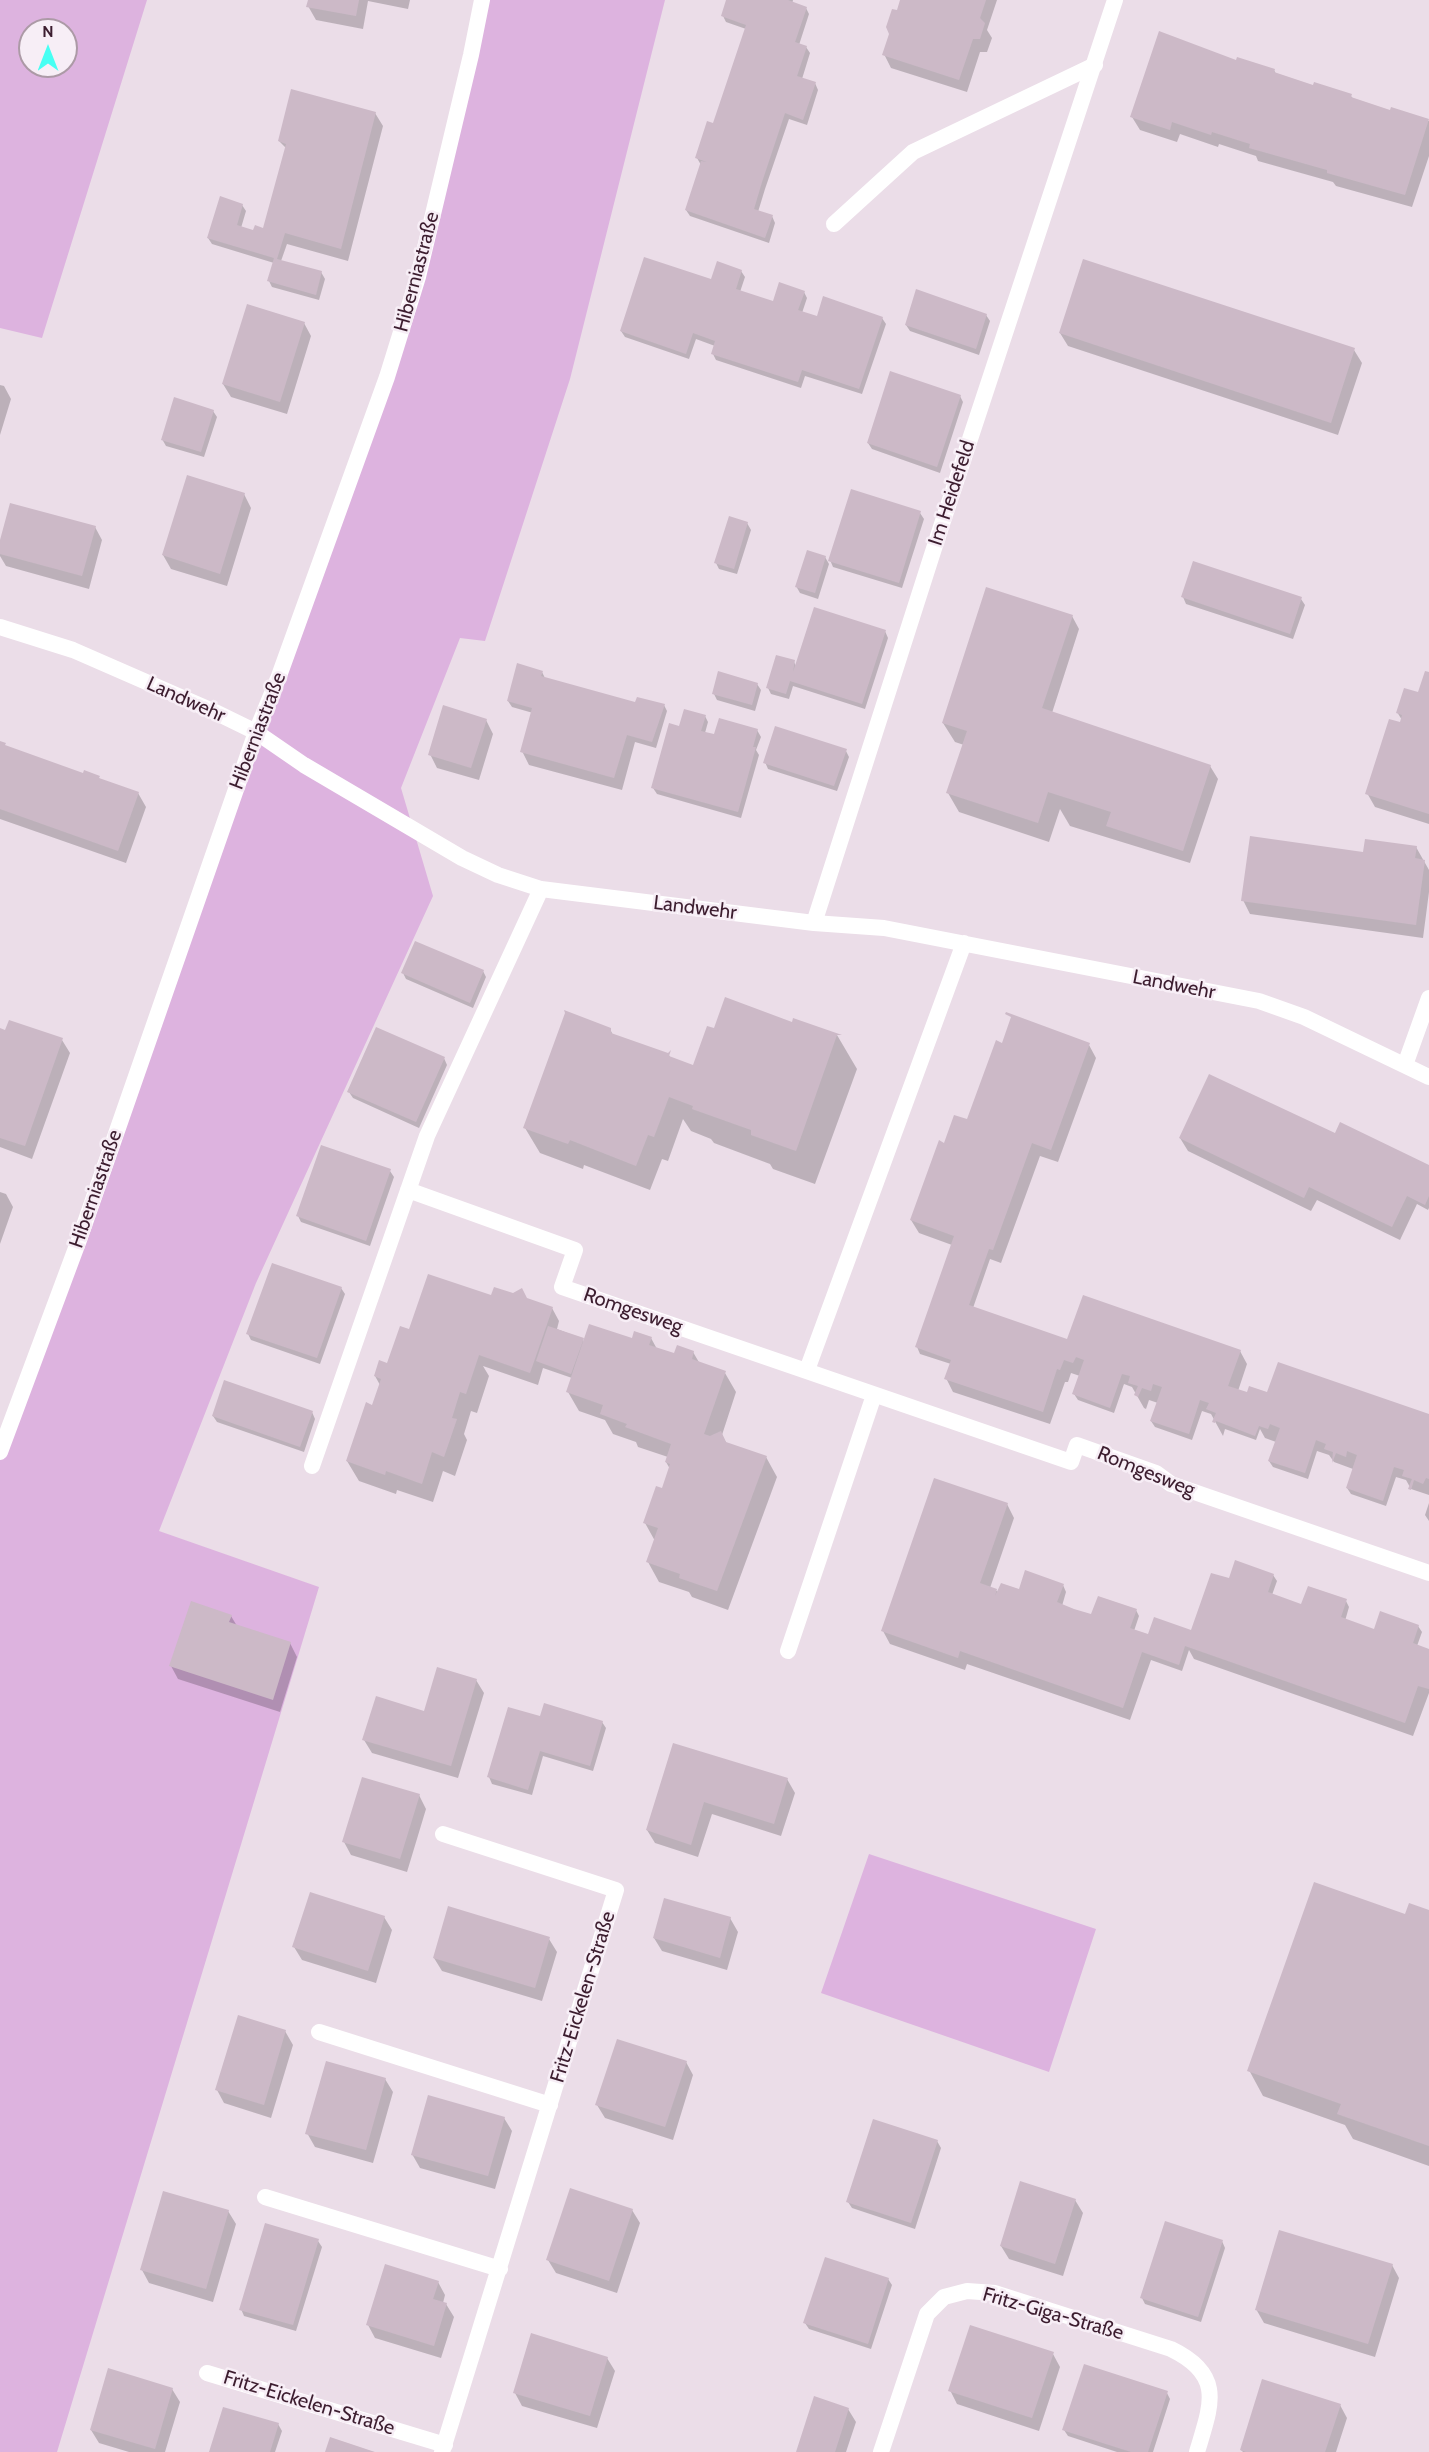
<!DOCTYPE html>
<html>
<head>
<meta charset="utf-8">
<style>
  body { margin:0 }
  #map { position:relative; width:1429px; height:2452px; overflow:hidden; background:#ebdde8; font-family:Cabin,sans-serif }
  canvas { display:block }
  .north { position:absolute; left:18px; top:18px; width:60px; height:60px; box-sizing:border-box; background:#f7eef6; border:2px solid #ac9aa6; border-radius:50%; rotate:0deg; font-size:16px; font-weight:700; line-height:24px; text-align:center; color:#3c1d2f }
  .north::after { content:''; display:block; margin:auto; width:21px; height:27px; background:#47fff3; clip-path:polygon(50% 0,100% 100%,50% 72%,0 100%) }
</style>
</head>
<body>
<div id="map">
<canvas width="1429" height="2452"></canvas>
<div class="north">N</div>
</div>
<script>
const g = document.querySelector('canvas').getContext('2d');
g.lineJoin = 'round';
function paint(path, color) { g.fillStyle = color; g.fill(path, 'evenodd'); }
function trace(path, color, width, dash) { g.strokeStyle = color; g.lineWidth = width; g.lineCap = dash ? 'butt' : 'round'; g.setLineDash(dash || []); g.stroke(path); }
function drawText(font, color, halo, rows, align = 'center') {
  g.font = font + ' Cabin,sans-serif'; g.lineWidth = 5; g.setLineDash([]); g.textBaseline = 'middle'; g.strokeStyle = halo; g.fillStyle = color; for (const [text, x, y, turn = 0] of rows) {
    g.save(); g.translate(x, y); g.rotate((+turn || 0) * Math.PI / 180); g.textAlign = isNaN(turn) ? turn : align; if (halo) g.strokeText(text, 0, 0); g.fillText(text, 0, 0); g.restore();
  }
}
paint(new Path2D(`
  M0,0H147L42,338L0,328ZM30,30H66V66H30Z
  M482,0H665L570,379L485,641L460,638L401,788L433,896L256,1283L159,1531L319,1587L57,2452H0V1452L387,377Z
  M869,1854L1096,1929L1049,2072L821,1993Z`), '#ddb3df');
paint(new Path2D(`
  M309,0H410L408,9L368,1L363,29L316,20L308,6Z
  M728,0H793L792,4L806,8L809,14L799,45L806,47L810,53L802,79L815,83L818,90L807,125L789,119L765,189L758,212L772,216L775,223L769,243L690,216L686,210L701,165L697,158L714,125L746,29L726,22L723,16Z
  M902,0H997L987,30L992,38L987,52H980L967,92L891,68L884,54Z
  M1237,62L1274,70L1276,74L1313,87L1351,96L1354,100L1391,112L1392,109L1429,121V156L1412,207L1336,186L1333,182L1258,161L1256,156L1219,144L1218,147L1180,134L1177,142L1140,130L1132,117Z
  M375,113L383,126L348,261L287,244L281,261L321,272L325,279L319,300L272,287L269,281L274,263L212,244L208,238L242,205L246,211L241,228L254,232L264,229L286,148L279,141Z
  M741,271L745,277L740,292L774,303L804,292L807,298L802,313L818,318H882L886,324L862,394L805,376L801,388L716,360L713,354L715,346L696,339L689,359L625,337L621,331L712,281Z
  M986,315L990,321L979,355L910,331L906,325Z
  M304,323L311,336L287,414L231,397L223,384Z
  M1060,333L1354,350L1362,363L1338,435L1068,346Z
  M0,385L4,386L11,399L0,435Z
  M960,396L963,402L940,473L872,449L868,443Z
  M213,411L217,417L204,457L166,446L162,439Z
  M244,494L251,508L227,586L171,569L163,555Z
  M920,513L924,519L902,588L833,567L830,560Z
  M747,523L751,530L737,574L719,569L716,563Z
  M95,527L102,540L89,589L6,566L0,556V546Z
  M825,557L829,564L818,599L800,593L796,586Z
  M1183,597L1301,599L1305,605L1293,639L1186,604Z
  M1072,616L1079,629L1052,713L1210,766L1218,779L1190,863L1070,826L1060,809L1049,842L959,812L948,793L964,745L955,742L943,723Z
  M885,631L888,638L865,709L793,686L789,699L771,694L768,688L794,662L796,666Z
  M542,672L545,678L636,707L664,705L667,711L656,748L635,742L622,790L529,765L522,751L533,713L512,707L508,701Z
  M1429,674V824L1375,807L1367,793L1401,724L1402,720L1397,712L1419,694Z
  M757,684L761,690L755,711L717,700L714,694Z
  M705,716L708,722L705,733L715,736L757,730L761,737L756,750L759,755L741,818L657,794L653,788L680,728Z
  M486,720L493,734L479,780L437,768L430,754Z
  M0,743L6,747L84,775L99,778L101,781L138,793L146,807L126,863L0,819Z
  M846,751L849,757L837,791L768,769L765,762Z
  M1416,847L1429,870V892L1423,938L1250,914L1243,900L1364,853Z
  M483,971L486,977L473,1008L406,979L403,973Z
  M792,1024L837,1035L857,1069L815,1184L773,1169L770,1164L714,1143L711,1139L691,1131L683,1119L668,1161L662,1159L650,1190L584,1165L583,1169L540,1153L525,1128L610,1029L613,1035L669,1055L671,1059L694,1067L715,1030Z
  M0,1030L62,1040L70,1053L32,1159L0,1147Z
  M1003,1045H1089L1096,1058L1058,1162L1040,1156L1001,1263L990,1259L973,1308L1068,1341L1240,1351L1247,1364L1238,1391L1247,1394H1266L1429,1416V1495L1411,1489L1406,1480L1396,1477L1386,1506L1351,1494L1347,1488L1353,1469L1334,1462L1329,1455L1317,1451L1308,1479L1273,1467L1269,1461L1276,1442L1265,1438L1260,1429L1256,1440L1225,1429L1223,1436L1211,1414L1202,1411L1192,1440L1155,1427L1151,1421L1158,1403L1149,1400L1146,1409L1144,1408L1132,1387L1124,1384L1114,1413L1078,1400L1074,1394L1080,1376L1071,1373L1068,1382H1065L1050,1424L953,1392L946,1378L951,1364L920,1354L917,1347L952,1245L919,1233L911,1220L945,1144L968,1121Z
  M444,1058L447,1065L419,1128L353,1098L349,1092Z
  M1335,1135L1429,1167V1208L1428,1210L1417,1204L1400,1240L1317,1200L1311,1211L1188,1151L1180,1138Z
  M390,1171L394,1177L370,1246L301,1222L298,1216Z
  M0,1192L6,1194L13,1207L0,1244Z
  M341,1288L345,1294L320,1364L251,1340L248,1334Z
  M492,1297L527,1300L552,1308L559,1321L557,1329L583,1339L584,1343L651,1338L657,1349L675,1355L693,1352L700,1364L725,1373L736,1392L722,1435L727,1444L766,1457L777,1477L728,1610L692,1597L689,1592L659,1582L648,1562L655,1541L645,1523L663,1490L670,1469L666,1462L668,1457L638,1447L636,1442L613,1434L605,1420L579,1411L568,1392L572,1378L543,1368L538,1385L483,1366L489,1376L477,1413L471,1411L464,1434L467,1440L455,1476L443,1471L433,1502L397,1490L396,1494L359,1481L347,1461L373,1407L380,1385L375,1376L388,1364L410,1331Z
  M312,1412L315,1419L304,1452L217,1422L213,1416Z
  M1429,1503V1521L1425,1515Z
  M1007,1504L1014,1518L990,1588L999,1592L1020,1591L1063,1585L1066,1592L1062,1606L1095,1617L1136,1610L1139,1616L1134,1631L1149,1636L1192,1632L1233,1582L1273,1575L1277,1581L1272,1595L1305,1607L1346,1601L1349,1607L1345,1621L1378,1632L1418,1626L1422,1632L1417,1646L1429,1650V1693L1413,1736L1194,1659L1189,1650L1182,1671L1151,1660L1130,1720L967,1664L965,1670L890,1644L883,1631Z
  M231,1616L237,1626L290,1643L297,1657L280,1712L178,1679L171,1666Z
  M476,1680L484,1693L458,1778L372,1753L364,1740L425,1713Z
  M541,1718L602,1722L606,1728L593,1771L543,1756L532,1795L492,1784L489,1777Z
  M674,1745L787,1779L795,1793L781,1836L712,1814L698,1857L655,1843L647,1830Z
  M419,1795L426,1809L407,1872L351,1855L344,1842Z
  M1429,1911V2166L1353,2139L1345,2125L1263,2096L1249,2070L1406,1916Z
  M384,1917L392,1930L376,1983L302,1960L294,1947Z
  M730,1918L738,1932L727,1970L662,1951L654,1938Z
  M549,1939L557,1952L542,2001L442,1971L434,1958Z
  M285,2031L293,2045L271,2118L224,2103L217,2090Z
  M686,2062L693,2075L673,2140L605,2118L597,2105Z
  M385,2079L393,2092L373,2163L315,2147L307,2133Z
  M504,2118L512,2131L495,2189L420,2168L412,2154Z
  M937,2141L941,2148L915,2229L852,2208L848,2202Z
  M1075,2200L1083,2213L1063,2276L1009,2259L1001,2246Z
  M632,2210L640,2223L617,2293L556,2273L548,2260Z
  M228,2211L236,2224L213,2302L149,2283L142,2270Z
  M318,2241L322,2247L296,2331L244,2316L241,2309Z
  M1222,2241L1225,2248L1201,2322L1145,2304L1142,2298Z
  M1392,2265L1399,2278L1375,2357L1264,2323L1256,2309Z
  M888,2279L892,2285L871,2349L809,2329L805,2323Z
  M438,2282L445,2295L443,2303L446,2304L454,2317L441,2358L375,2338L368,2325Z
  M1053,2354L1060,2367L1039,2431L957,2404L950,2390Z
  M607,2358L615,2371L597,2428L522,2406L515,2393Z
  M172,2389L180,2402L165,2452H129L99,2443L91,2430Z
  M1167,2393L1170,2399L1153,2452H1117L1068,2436L1064,2430Z
  M1340,2405L1347,2418L1336,2452H1243L1241,2450Z
  M848,2409L856,2422L846,2452H797Z
  M278,2424L282,2431L275,2452H211Z`), '#0003');
paint(new Path2D(`
  M308,0H359L356,16L306,7Z
  M726,0H788L807,7L795,42L807,46L797,76L816,82L803,120L785,113L762,182L754,209L773,215L765,238L685,210L701,161L707,162L695,158L707,121L713,123L746,25L721,16Z
  M900,0H986L980,18L985,23L980,39H973L959,80L882,55L889,34L886,27L892,9L897,10Z
  M1159,31L1236,60L1237,57L1275,69L1274,72L1313,85L1314,82L1352,94L1351,97L1390,110L1391,107L1429,119L1405,195L1327,173V170L1249,148L1250,144L1212,132L1211,135L1172,122L1170,130L1130,117Z
  M291,89L376,112L341,249L285,233L277,259L322,271L316,295L267,281L274,258L207,238L220,196L243,204L237,225L253,230L255,225L263,228L286,144L278,141Z
  M644,257L711,279L717,261L742,270L736,289L773,301L779,282L805,291L798,310L817,316L823,296L883,317L859,389L802,370L798,382L711,354L715,341L693,333L686,354L620,331Z
  M1083,259L1355,348L1331,423L1059,333Z
  M916,289L987,314L976,349L905,325Z
  M247,304L305,322L280,402L222,384Z
  M890,371L961,395L937,467L867,443Z
  M174,397L214,410L201,452L161,440Z
  M187,475L245,493L220,574L162,555Z
  M851,489L921,511L899,583L828,561Z
  M10,503L96,526L82,576L0,554V540Z
  M729,516L748,522L734,569L714,563Z
  M807,550L826,556L815,593L795,587Z
  M1193,561L1302,597L1290,634L1181,597Z
  M986,587L1073,615L1042,708L1211,765L1183,851L1106,826L1111,812L1048,792L1038,823L946,793L967,731L942,723Z
  M814,607L886,630L862,704L790,681L786,694L766,688L776,655L795,660L793,672Z
  M517,663L543,671L541,676L635,702L637,697L665,704L652,742L627,735L614,778L520,752L532,708L507,701Z
  M718,671L758,683L752,705L712,694Z
  M1425,671L1429,672V814L1365,794L1389,719L1400,722L1402,715L1396,713L1404,688L1418,692Z
  M443,705L487,719L471,768L428,755Z
  M684,709L706,715L701,731L714,734L719,718L758,729L753,747H756L738,812L651,788L669,723L679,726Z
  M775,726L847,749L834,786L763,763Z
  M0,741L6,743L5,745L83,773L84,770L100,776L99,778L139,792L118,851L0,809Z
  M1250,836L1363,852L1365,839L1417,846L1415,858L1425,860L1416,925L1241,901Z
  M415,941L484,970L470,1003L401,973Z
  M725,997L792,1022L793,1018L842,1035H837L796,1151L751,1135V1130L692,1109L693,1106L669,1097L654,1137L648,1135L636,1166L570,1140L568,1144L523,1128L565,1013L564,1010L611,1028V1033L668,1053L671,1050L669,1056L693,1065L707,1026L714,1028Z
  M1006,1012L1090,1043L1051,1150L1032,1143L993,1250L989,1249L969,1305L1067,1339L1083,1295L1241,1350L1228,1386L1247,1392L1249,1386L1267,1392L1278,1362L1429,1414V1479L1426,1478L1423,1484L1414,1480L1411,1490L1408,1489L1412,1479L1402,1476L1404,1470L1394,1467L1383,1501L1346,1488L1357,1455L1347,1451L1346,1457L1336,1453L1332,1463L1333,1452L1324,1449L1326,1444L1316,1440L1305,1473L1268,1461L1280,1428L1270,1424L1268,1429L1259,1426L1255,1436L1216,1421L1215,1423L1212,1422L1216,1413L1206,1409L1209,1403L1200,1400L1189,1434L1150,1421L1162,1387L1153,1384L1151,1391L1142,1388L1138,1397L1134,1395L1138,1386L1128,1383L1130,1376L1122,1374L1110,1408L1072,1394L1084,1360L1076,1357L1073,1363L1064,1360L1060,1370L1057,1369L1043,1412L944,1379L951,1360L915,1347L954,1236L910,1220L939,1140L944,1143L954,1115L967,1119L996,1040L1002,1043L1011,1017L1005,1014Z
  M9,1020L63,1038L25,1146L0,1138V1028L5,1030Z
  M376,1027L445,1057L416,1122L347,1092Z
  M1209,1074L1335,1133L1340,1122L1429,1165V1196L1425,1205L1407,1196L1392,1227L1309,1187L1304,1198L1179,1138Z
  M321,1145L391,1169L366,1241L296,1216Z
  M272,1263L342,1287L317,1358L246,1334Z
  M428,1274L491,1295L494,1287L513,1293L522,1288L527,1298L553,1307L530,1373L479,1355L466,1394L460,1392L452,1418L457,1419L444,1457L432,1452L422,1484L386,1471L385,1475L346,1461L366,1402L372,1405L381,1379L374,1376L379,1360L387,1363L400,1326L409,1329Z
  M589,1324L632,1338L634,1331L652,1337L649,1345L674,1353L677,1345L694,1351L692,1359L726,1371L704,1434L710,1436L721,1431L726,1442L767,1456L717,1591L679,1578L680,1574L646,1562L658,1528L643,1523L656,1486L662,1488L670,1464L665,1462L671,1444L625,1427L627,1424L600,1414L603,1405L566,1392Z
  M548,1326L584,1338L571,1374L536,1361Z
  M224,1380L313,1411L300,1447L212,1416Z
  M934,1478L1008,1503L980,1583L997,1589L995,1596L1001,1583L1019,1589L1025,1570L1064,1584L1057,1602L1074,1609L1091,1614L1098,1596L1137,1609L1130,1628L1148,1634L1154,1617L1191,1630L1211,1573L1229,1578L1235,1560L1274,1574L1268,1592L1301,1604L1308,1586L1347,1599L1341,1617L1374,1629L1380,1611L1419,1625L1413,1643L1429,1649V1689L1418,1686L1405,1723L1185,1646L1179,1665L1142,1652L1123,1708L960,1651L958,1658L881,1631Z
  M191,1601L232,1615L229,1622L291,1642L273,1700L169,1666Z
  M437,1667L477,1679L451,1766L362,1740L376,1696L424,1711Z
  M544,1703L603,1721L590,1766L540,1751L528,1790L487,1777L508,1707L540,1716Z
  M673,1743L788,1778L774,1824L704,1802L691,1845L646,1830Z
  M362,1777L420,1794L400,1859L342,1842Z
  M1314,1882L1405,1914L1409,1903L1429,1910V2146L1337,2114L1341,2104L1247,2071Z
  M310,1892L385,1916L368,1971L292,1947Z
  M664,1898L731,1917L720,1958L653,1938Z
  M448,1906L550,1937L535,1988L433,1958Z
  M238,2015L286,2030L264,2105L215,2090Z
  M617,2039L687,2061L665,2127L595,2105Z
  M326,2061L386,2078L366,2150L305,2134Z
  M428,2095L505,2117L488,2176L411,2155Z
  M873,2119L938,2140L911,2223L846,2202Z
  M1020,2181L1076,2199L1055,2264L1000,2246Z
  M570,2188L633,2209L609,2281L546,2260Z
  M163,2191L229,2210L206,2289L140,2270Z
  M1165,2221L1223,2240L1198,2317L1140,2298Z
  M265,2223L319,2239L293,2325L239,2310Z
  M1279,2230L1393,2264L1368,2344L1255,2310Z
  M825,2257L889,2278L868,2344L803,2323Z
  M385,2264L439,2281L433,2299L447,2303L434,2346L366,2325Z
  M970,2325L1054,2352L1032,2418L948,2391Z
  M531,2333L608,2357L590,2416L513,2393Z
  M1084,2364L1168,2391L1148,2452H1131L1062,2430Z
  M108,2368L173,2388L155,2449L90,2430Z
  M1262,2379L1341,2404L1325,2452H1246L1240,2450Z
  M814,2396L849,2408L835,2452H796Z
  M223,2407L279,2423L270,2452H209Z
  M330,2437L375,2452H325Z`), '#ccb9c7');
trace(new Path2D(`
  M834,224L913,152L1095,65`), '#fff', 16);
trace(new Path2D(`
  M0,627L73,650L215,712L256,732L304,765L462,858L498,875L541,889L814,923L884,928L1259,1001L1304,1017L1429,1077
  M814,923L938,536L1115,0
  M1405,1065L1429,998
  M408,1190L575,1250L562,1287L1071,1462L1077,1445L1156,1473L1171,1484L1429,1573
  M807,1370L964,943
  M0,1452L79,1240L256,732L279,676L387,377L418,277L471,55L482,0
  M312,1466L427,1136L541,889
  M788,1651L874,1395
  M319,2032L550,2105
  M265,2197L500,2269
  M207,2373L445,2445
  M442,2452L616,1890L443,1834
  M881,2452L927,2314L944,2297L967,2291L995,2293L1171,2349C1225,2375 1211,2405 1197,2452`), '#fff', 16);
drawText('20px', '#3c1d2f', '#f7eef6', [
  ["Hiberniastraße",417,272,-75],
  ["Im Heidefeld",952,493,-72],
  ["Landwehr",186,700,24],
  ["Hiberniastraße",258,731,-69],
  ["Landwehr",695,908,7],
  ["Landwehr",1174,985,11],
  ["Hiberniastraße",96,1189,-71],
  ["Romgesweg",633,1311,19],
  ["Romgesweg",1146,1472,22],
  ["Fritz-Eickelen-Straße",583,1997,-73],
  ["Fritz-Giga-Straße",1053,2314,16],
  ["Fritz-Eickelen-Straße",309,2403,17]
]);
</script>
</body>
</html>
